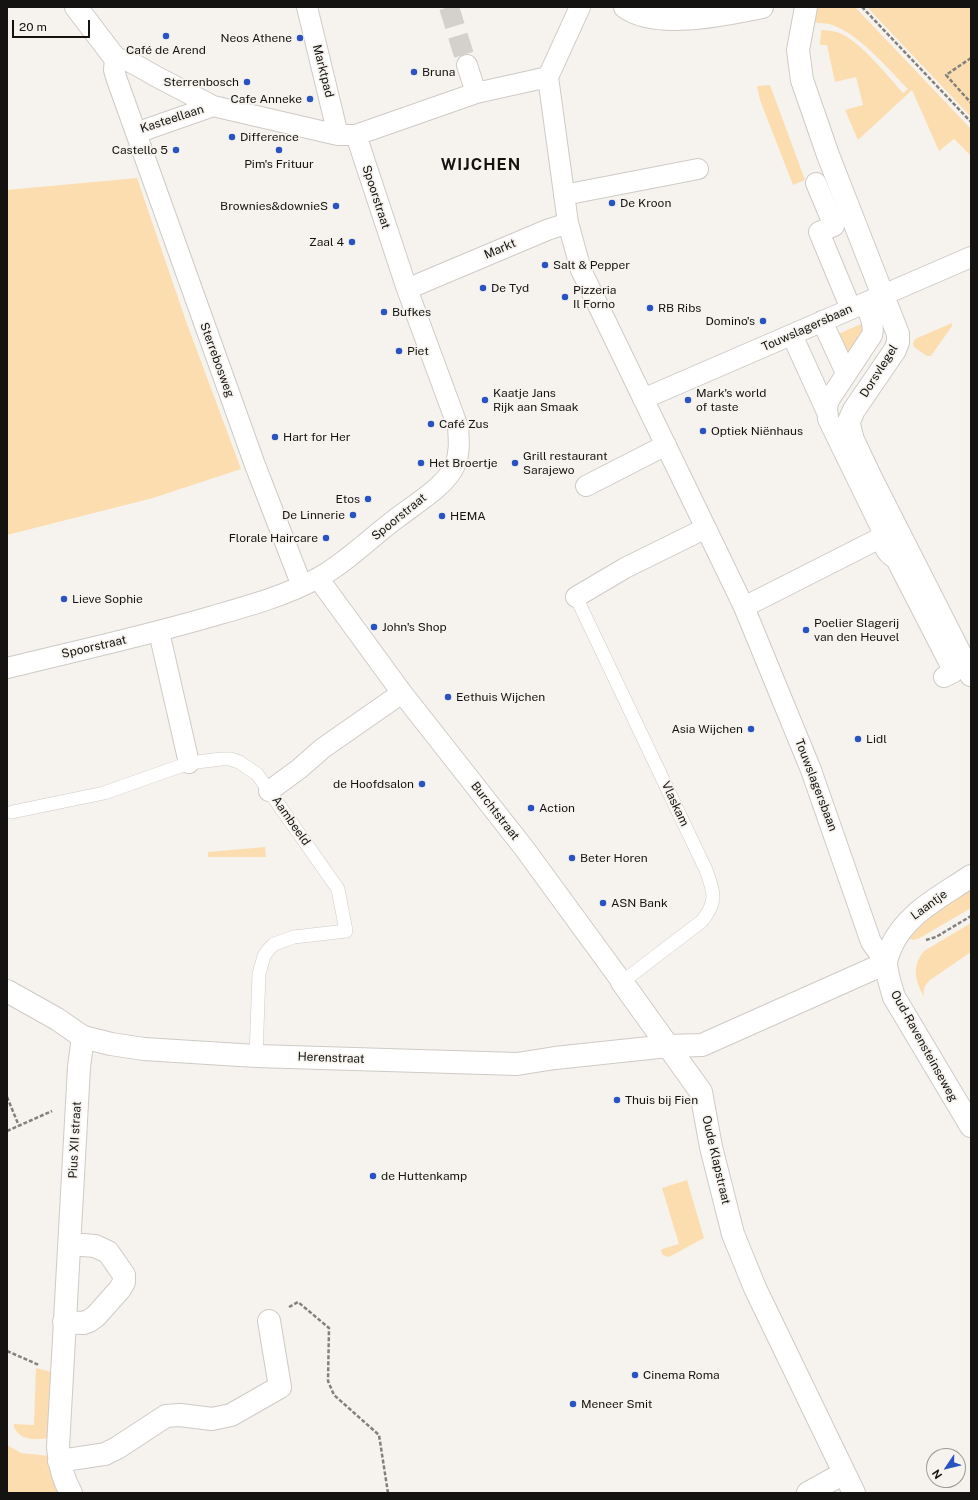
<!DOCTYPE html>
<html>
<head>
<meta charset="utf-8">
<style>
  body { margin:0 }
  #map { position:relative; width:978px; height:1500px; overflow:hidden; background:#f6f3ee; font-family:"Public Sans",sans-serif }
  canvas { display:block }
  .frame { position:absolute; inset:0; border:8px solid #141311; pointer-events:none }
  .north { position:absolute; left:926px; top:1448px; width:40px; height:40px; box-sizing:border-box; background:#f6f3ee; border:1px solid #9c9996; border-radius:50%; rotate:235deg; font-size:11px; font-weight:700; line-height:16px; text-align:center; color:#141311 }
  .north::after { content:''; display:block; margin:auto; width:14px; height:18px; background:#2853c1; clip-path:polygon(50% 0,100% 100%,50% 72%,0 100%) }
  .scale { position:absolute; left:12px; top:20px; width:78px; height:18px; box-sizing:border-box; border:2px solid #141311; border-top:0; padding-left:5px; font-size:12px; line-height:14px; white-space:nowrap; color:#141311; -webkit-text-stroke:3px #f6f3ee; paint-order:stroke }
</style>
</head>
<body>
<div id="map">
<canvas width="978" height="1500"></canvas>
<div class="frame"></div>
<div class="north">N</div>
<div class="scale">20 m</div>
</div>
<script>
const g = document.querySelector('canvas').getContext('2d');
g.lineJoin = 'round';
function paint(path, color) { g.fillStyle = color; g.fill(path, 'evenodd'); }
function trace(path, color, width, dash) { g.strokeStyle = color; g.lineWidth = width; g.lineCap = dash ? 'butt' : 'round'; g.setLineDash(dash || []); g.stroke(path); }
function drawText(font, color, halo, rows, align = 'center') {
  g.font = font + ' "Public Sans",sans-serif'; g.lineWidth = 3.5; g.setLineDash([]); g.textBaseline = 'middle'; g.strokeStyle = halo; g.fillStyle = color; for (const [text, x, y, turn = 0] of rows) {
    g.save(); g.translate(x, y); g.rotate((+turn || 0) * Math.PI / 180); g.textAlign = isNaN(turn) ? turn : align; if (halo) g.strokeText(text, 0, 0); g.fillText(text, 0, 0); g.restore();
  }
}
paint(new Path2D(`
  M815,7H855L971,129V156L954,139L939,151L912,90L858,140L845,110L863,105L856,77L835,82L827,45H820L821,30C828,30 835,31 842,34C863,45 887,75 903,93L908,89C887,68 858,32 829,24C823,23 817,23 811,22Z
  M867,7H971V117Z
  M770,85L805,180L793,185L760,100L757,86Z
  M137,178L187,324L241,469L153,498L7,535V190Z
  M952,323V326L931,356H927L914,347L913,343L915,339Z
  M861,324L866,337L853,356L842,348L836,335Z
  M265,847L266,857H208V852Z
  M971,886V908L918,939L912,940L909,937V931Z
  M971,923V952L930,980C924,986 923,989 924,997C915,979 911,968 924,951Z
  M687,1180L704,1238L669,1257C665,1256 662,1255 661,1251L662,1249L679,1244L662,1188Z
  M36,1368L51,1372L49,1438C36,1440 20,1441 14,1427V1424L34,1425Z
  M7,1445L21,1453L49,1456L61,1493H7Z`), '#fbddaf');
trace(new Path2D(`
  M449,7L467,65`), '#d4d1cd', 20, [20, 10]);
const service = new Path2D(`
  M576,597L706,870C714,892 718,901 702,921L622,982
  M12,812L104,793L189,763L221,759H230L239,762L257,774L338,889L346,931L294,937L274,944L269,949L264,956L259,974L256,1056`);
const pedestrian = new Path2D(`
  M307,7L338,135
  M580,7L548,77L568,223L581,270L744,607L811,770L871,942L886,963
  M467,65L476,93
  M136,133L213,106
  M816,183L834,226L819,232L851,309
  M564,195L698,169
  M407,289L547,230L568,223
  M865,303C869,313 875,324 872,335L829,400L827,407L828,419L885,536C884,549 885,552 896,559L954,672L944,677
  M822,321L846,373
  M792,335L827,412
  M643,399L971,257
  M586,486L666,445
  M318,578L402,693L524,848L622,982
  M302,586L255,465L117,80L114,70L115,58L128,61L136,65L159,78L213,106L338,135H356L476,93L548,77
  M576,597L625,568L706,528
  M744,607L894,531
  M159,632L189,763
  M7,668C76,651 145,636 213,616C248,606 285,596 318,578C347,562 370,538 397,518C415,504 446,486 455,465C460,453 459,440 458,427L407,289L356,135
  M269,791L299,769L323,748L402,693`);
const minor = new Path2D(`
  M76,7L115,58
  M625,7C657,30 726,14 762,7
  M806,7L798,50L802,80L828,155L898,334V342L895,350L854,410L849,421L850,429L853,440L871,478L971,675
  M971,876C942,896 906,913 891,947C889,952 886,958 886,964C887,975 891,987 894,997L971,1126
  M622,982L701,1092L711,1147L733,1234L755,1288L854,1493
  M7,991L57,1019L83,1037L111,1044L144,1049L256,1056L517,1064L555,1058L668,1046L702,1045L886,963
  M64,1322L83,1323L89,1321L96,1316L120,1289L124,1282V1275L108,1252L95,1246L70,1244
  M59,1461L105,1454L117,1448L166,1416L180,1415L212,1419L231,1415L280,1387L269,1321
  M71,1493C63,1479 59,1463 58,1447L79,1067L83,1037
  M808,1493L844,1473`);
trace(service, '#cecbc7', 14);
trace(pedestrian, '#cecbc7', 22);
trace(minor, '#cecbc7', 24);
trace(new Path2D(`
  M862,7L971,122
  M971,58L946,75L971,103
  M926,940L936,937L971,916
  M7,1097L19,1126
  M7,1131L52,1111
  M289,1307L298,1302L329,1328L328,1381L334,1395L379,1435L388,1493
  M7,1351L39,1365`), '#83817e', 2.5, [4, 2]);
trace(service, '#fff', 13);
trace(pedestrian, '#fff', 20);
trace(minor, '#fff', 22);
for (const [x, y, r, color] of [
  [166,36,4,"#2853c1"],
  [300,38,4,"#2853c1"],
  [414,72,4,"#2853c1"],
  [247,82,4,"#2853c1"],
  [310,99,4,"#2853c1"],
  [232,137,4,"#2853c1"],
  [176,150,4,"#2853c1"],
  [279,150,4,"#2853c1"],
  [612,203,4,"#2853c1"],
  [336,206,4,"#2853c1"],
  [352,242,4,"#2853c1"],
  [545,265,4,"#2853c1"],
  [483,288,4,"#2853c1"],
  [565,297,4,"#2853c1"],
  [650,308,4,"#2853c1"],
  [384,312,4,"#2853c1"],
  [763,321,4,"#2853c1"],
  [399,351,4,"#2853c1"],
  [485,400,4,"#2853c1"],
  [688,400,4,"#2853c1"],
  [431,424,4,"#2853c1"],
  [703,431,4,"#2853c1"],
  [275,437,4,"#2853c1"],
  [421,463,4,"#2853c1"],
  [515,463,4,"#2853c1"],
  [368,499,4,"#2853c1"],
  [353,515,4,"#2853c1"],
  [442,516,4,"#2853c1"],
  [326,538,4,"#2853c1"],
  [64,599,4,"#2853c1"],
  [374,627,4,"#2853c1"],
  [806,630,4,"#2853c1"],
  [448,697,4,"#2853c1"],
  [751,729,4,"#2853c1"],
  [858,739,4,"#2853c1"],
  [422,784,4,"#2853c1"],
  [531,808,4,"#2853c1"],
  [572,858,4,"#2853c1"],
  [603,903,4,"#2853c1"],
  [617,1100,4,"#2853c1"],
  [373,1176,4,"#2853c1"],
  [635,1375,4,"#2853c1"],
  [573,1404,4,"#2853c1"]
]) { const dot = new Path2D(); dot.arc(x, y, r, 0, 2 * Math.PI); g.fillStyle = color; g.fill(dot); trace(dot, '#f6f3ee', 1.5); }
drawText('12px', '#141311', '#f6f3ee', [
  ["Neos Athene",292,38,"right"],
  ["Café de Arend",166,50,"center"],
  ["Bruna",422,72],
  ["Sterrenbosch",239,82,"right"],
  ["Cafe Anneke",302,99,"right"],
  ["Difference",240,137],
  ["Castello 5",168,150,"right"],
  ["Pim's Frituur",279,164,"center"],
  ["De Kroon",620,203],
  ["Brownies&downieS",328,206,"right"],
  ["Zaal 4",344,242,"right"],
  ["Salt & Pepper",553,265],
  ["De Tyd",491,288],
  ["Pizzeria",573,290],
  ["Il Forno",573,304],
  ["RB Ribs",658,308],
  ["Bufkes",392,312],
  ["Domino's",755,321,"right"],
  ["Piet",407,351],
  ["Kaatje Jans",493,393],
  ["Rijk aan Smaak",493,407],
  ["Mark's world",696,393],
  ["of taste",696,407],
  ["Café Zus",439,424],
  ["Optiek Niënhaus",711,431],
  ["Hart for Her",283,437],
  ["Grill restaurant",523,456],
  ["Sarajewo",523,470],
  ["Het Broertje",429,463],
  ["Etos",360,499,"right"],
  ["De Linnerie",345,515,"right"],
  ["HEMA",450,516],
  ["Florale Haircare",318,538,"right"],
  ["Lieve Sophie",72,599],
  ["Poelier Slagerij",814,623],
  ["van den Heuvel",814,637],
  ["John's Shop",382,627],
  ["Eethuis Wijchen",456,697],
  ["Asia Wijchen",743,729,"right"],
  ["Lidl",866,739],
  ["de Hoofdsalon",414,784,"right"],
  ["Action",539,808],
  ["Beter Horen",580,858],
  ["ASN Bank",611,903],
  ["Thuis bij Fien",625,1100],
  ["de Huttenkamp",381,1176],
  ["Cinema Roma",643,1375],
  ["Meneer Smit",581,1404]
], 'left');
drawText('12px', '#141311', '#f6f3ee', [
  ["Marktpad",323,71,76],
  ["Kasteellaan",172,119,-18],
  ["Spoorstraat",376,197,72],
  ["Markt",500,249,-23],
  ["Touwslagersbaan",807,328,-24],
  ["Sterrebosweg",217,360,70],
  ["Dorsvlegel",879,371,-58],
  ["Spoorstraat",399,517,-39],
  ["Spoorstraat",94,647,-13],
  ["Touwslagersbaan",816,785,69],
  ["Vlaskam",675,804,65],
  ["Burchtstraat",495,811,52],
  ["Aambeeld",291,821,55],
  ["Laantje",929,905,-36],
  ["Oud-Ravensteinseweg",924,1046,61],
  ["Herenstraat",331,1058,2],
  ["Pius XII straat",75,1140,-87],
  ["Oude Klapstraat",716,1160,77]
]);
g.letterSpacing = '1px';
drawText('bold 16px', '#141311', '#f6f3ee', [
  ["WIJCHEN",481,165]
]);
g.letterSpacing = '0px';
</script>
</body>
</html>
